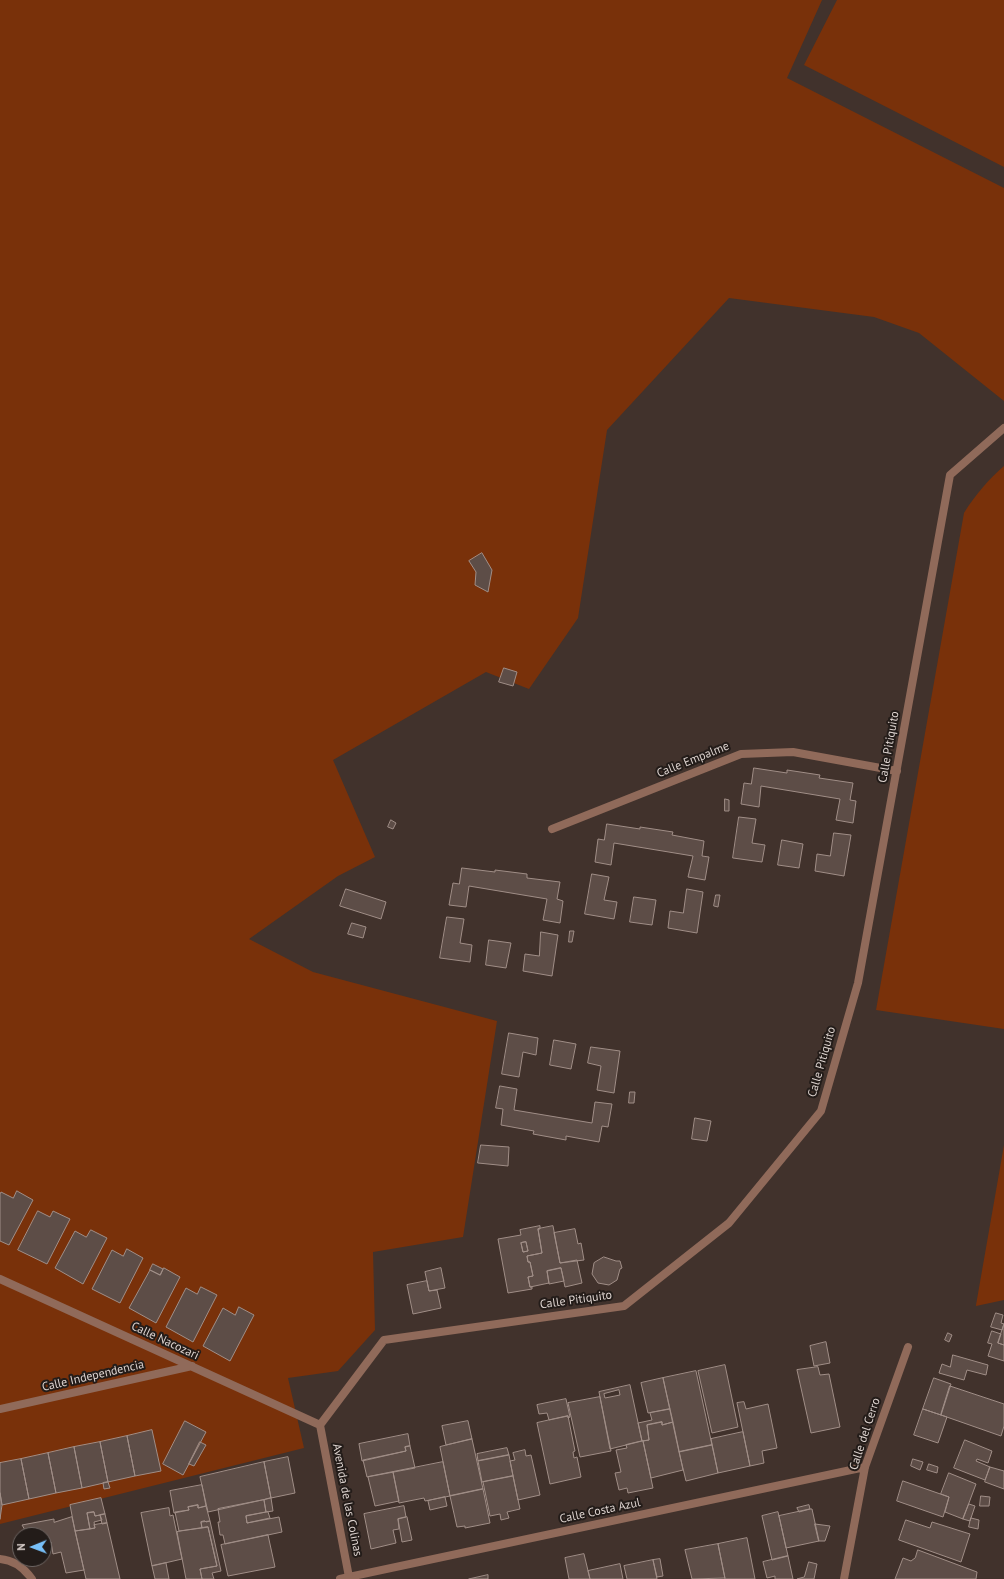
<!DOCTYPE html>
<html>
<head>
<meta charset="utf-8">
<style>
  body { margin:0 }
  #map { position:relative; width:1004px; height:1579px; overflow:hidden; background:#41322c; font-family:"PT Sans",sans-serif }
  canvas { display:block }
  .north { position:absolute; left:12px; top:1527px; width:40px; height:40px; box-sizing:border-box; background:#231c19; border:1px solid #6d6562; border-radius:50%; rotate:269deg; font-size:11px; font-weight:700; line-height:16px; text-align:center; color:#ddd3cf }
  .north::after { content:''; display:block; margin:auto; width:14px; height:18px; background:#77bff7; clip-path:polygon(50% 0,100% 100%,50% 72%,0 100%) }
</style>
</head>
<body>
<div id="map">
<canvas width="1004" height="1579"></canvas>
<div class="north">N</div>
</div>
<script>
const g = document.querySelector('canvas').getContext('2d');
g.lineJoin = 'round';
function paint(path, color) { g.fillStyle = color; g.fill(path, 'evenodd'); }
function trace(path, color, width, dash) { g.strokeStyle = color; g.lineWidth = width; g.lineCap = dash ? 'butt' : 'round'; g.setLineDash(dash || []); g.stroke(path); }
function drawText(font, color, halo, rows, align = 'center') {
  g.font = font + ' "PT Sans",sans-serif'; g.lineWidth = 4; g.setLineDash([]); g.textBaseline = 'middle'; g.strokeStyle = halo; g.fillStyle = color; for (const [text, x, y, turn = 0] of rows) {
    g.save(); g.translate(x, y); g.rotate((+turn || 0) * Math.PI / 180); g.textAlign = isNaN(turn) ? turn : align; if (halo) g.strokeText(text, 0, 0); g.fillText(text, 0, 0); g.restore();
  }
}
paint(new Path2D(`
  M0,0H822L787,78L1004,188V401L919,333L874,317L729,298L607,430L578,618L529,689L486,672L333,760L375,857L338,876L249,939L313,972L497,1021L463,1237L373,1252L375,1330L338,1371L288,1378L304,1448L0,1524Z
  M837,0H1004V167L804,65Z
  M1004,466V1029L876,1010L964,513C975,495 989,479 1004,466Z
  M1004,1145V1300L976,1306V1305Z`), '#79310a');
const building = new Path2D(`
  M482,553L492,570L488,592L475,585L476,572L469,561Z
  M504,668L517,672L513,686L499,682Z
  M754,768L787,773V770L820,775L819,778L853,783L850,800L856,801L853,823L836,820L840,799L761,786L759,807L741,804L744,783L751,784Z
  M725,799L729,800V811H725Z
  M739,817L756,819L752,843L765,845L762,862L733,858Z
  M391,820L396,823L393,829L388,827Z
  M607,824L640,829V827L673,832L672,835L704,841L702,856L709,857L705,880L688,877L693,856L614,843L611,865L595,862L598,839L604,840Z
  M834,833L851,835L844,876L815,871L817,854L830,856Z
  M782,840L803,844L799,868L778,865Z
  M462,868L495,872V870L527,874V878L560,882L557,899L563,901L560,923L543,920L547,899L469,886L466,907L449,905L453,883L459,884Z
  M592,874L609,877L604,900L617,902L614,919L585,914Z
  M346,889L386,902L381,919L340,906Z
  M687,889L703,892L697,933L668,928L670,911L683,913Z
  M716,895H720L718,907L714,906Z
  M634,897L656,900L652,925L630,922Z
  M447,917L464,919L460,943L472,945L470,962L440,958Z
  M352,923L366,927L363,938L348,934Z
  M570,931H574L572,942H569Z
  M541,932L558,935L552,976L523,971L525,954L539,956Z
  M489,940L511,943L506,968L486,965Z
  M509,1033L538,1038L536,1055L523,1052L519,1077L502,1074Z
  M554,1040L576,1044L571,1069L550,1065Z
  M591,1047L620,1051L614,1093L597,1090L601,1066L588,1063Z
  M500,1086L517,1089L514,1110L592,1123L595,1102L612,1104L608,1127L602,1126L599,1142L566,1136V1140L533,1134L534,1131L501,1125L503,1109L496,1108Z
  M630,1092H635L634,1103H629Z
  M695,1118L711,1121L707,1141L692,1139Z
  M481,1145L509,1147L508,1166L478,1163Z
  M17,1191L33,1200L9,1245L0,1241V1194L1,1192L13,1198Z
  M38,1211L50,1217L53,1211L70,1219L47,1264L18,1250Z
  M540,1226V1229H538L542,1253L527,1256L528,1262H530L533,1276L528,1277L530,1287H532V1289L508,1293L498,1239L521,1235L520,1230ZM526,1242L528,1251L523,1252L521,1243Z
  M553,1226L560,1263L577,1260L582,1283L565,1287L561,1268L547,1271L549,1283L530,1287L528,1277L533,1276L530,1262H528L527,1256L542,1253L538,1229Z
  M575,1229L578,1244L581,1243L584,1260L560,1263L554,1233Z
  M91,1230L107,1238L83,1284L55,1268L75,1231L86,1237Z
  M526,1242L528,1251L523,1252L521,1243Z
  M127,1249L143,1258L120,1303L92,1289L112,1250L123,1256Z
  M604,1257L616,1261H620L622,1268L620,1269L617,1280L609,1285L598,1283L592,1274L594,1263Z
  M153,1264L163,1269L160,1275L150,1270Z
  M164,1268L180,1277L156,1323L129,1308L150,1270L160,1275Z
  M441,1268L445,1288L429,1291L425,1272Z
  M561,1268L564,1281L549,1284L547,1271Z
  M427,1281L429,1291L437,1290L441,1308L413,1314L407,1285Z
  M201,1287L217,1295L193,1342L166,1327L186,1288L197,1294Z
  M239,1307L254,1315L230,1361L203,1346L223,1308L235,1315Z
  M996,1313L1003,1315L1001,1323L1004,1324L1002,1330L991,1327Z
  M1004,1324V1345L998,1343Z
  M992,1331L1001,1334L998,1343L1004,1345V1361L988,1356L992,1344L988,1343Z
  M948,1333L952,1335L949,1342L945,1340Z
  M826,1342L830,1363L814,1366L810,1346Z
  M953,1355L988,1365L986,1375L967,1370L964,1380L939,1373L942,1364L950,1367Z
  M725,1365L738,1427L712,1433L698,1371Z
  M818,1367L820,1375L829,1374L840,1427L811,1433L797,1370Z
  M696,1371L712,1445L679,1452L663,1378Z
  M663,1378L670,1409L648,1413L641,1383Z
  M934,1378L951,1384L941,1415L923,1409Z
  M630,1385L642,1441L610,1449L599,1392ZM619,1390L620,1395L605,1398L604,1394Z
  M950,1386L1004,1404V1426L1001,1436L941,1415Z
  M600,1397L611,1451L580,1457L568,1403Z
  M566,1399L570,1417L568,1418V1416L549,1420L547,1413L539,1414L537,1405Z
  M744,1402L746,1409L768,1404L777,1448L762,1451L764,1463L750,1466L737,1403Z
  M670,1409L673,1422L662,1425V1422L647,1425L649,1440L642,1441L638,1423L652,1420L650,1413Z
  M923,1409L947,1417L938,1443L914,1435Z
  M568,1416L575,1451L573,1452L574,1458L577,1457L581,1477L550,1484L537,1423Z
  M185,1421L206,1432L183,1475L163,1464Z
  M468,1421L472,1439L446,1445L442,1426Z
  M662,1422V1425L673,1422L683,1470L651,1478L643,1441L649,1440L647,1425Z
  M152,1430L161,1471L135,1476L127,1436Z
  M743,1432L750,1466L718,1473L711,1439Z
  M408,1434L410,1446L405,1447L406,1451L362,1461L359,1444Z
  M127,1436L135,1476L108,1482L100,1442Z
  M472,1439L483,1489L450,1496L440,1447Z
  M965,1440L992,1451L988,1463L977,1459L976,1461L990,1467L985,1480L954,1468Z
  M643,1441L653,1488L628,1493L627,1488L619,1490L615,1473L621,1472L616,1450L627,1448L626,1445Z
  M100,1442L108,1482L82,1488L74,1447Z
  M200,1442L206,1445L194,1466L189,1464Z
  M712,1445L718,1473L686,1481L679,1452Z
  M410,1446L415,1468L367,1477L363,1460L406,1451L405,1447Z
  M74,1447L82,1488L56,1493L48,1453Z
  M507,1448L509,1455L478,1461L477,1454Z
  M525,1450L526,1456L531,1455L540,1495L518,1500L510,1461L515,1460L513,1453Z
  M48,1453L56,1493L29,1499L21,1459Z
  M509,1455L513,1476L482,1482L478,1461Z
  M288,1457L295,1493L271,1498L264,1462Z
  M21,1459L29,1499L2,1505L0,1493V1463Z
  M913,1459L923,1462L920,1470L911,1466Z
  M264,1462L271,1498L208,1512L200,1477Z
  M443,1462L450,1496L425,1501L424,1498L399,1503L393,1472Z
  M929,1464L938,1467L937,1473L927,1470Z
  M990,1467L1004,1471V1489L985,1482Z
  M393,1472L399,1501L375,1506L368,1477Z
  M949,1473L976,1484L963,1519L945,1512L949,1497L941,1494Z
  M513,1476L520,1509L507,1512L509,1518L501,1520L500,1514L490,1516L483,1482Z
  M903,1481L949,1497L943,1517L897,1501Z
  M108,1482L110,1488L104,1489L103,1483Z
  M202,1485L206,1506L198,1508V1505L188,1507L189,1510L174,1513L170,1491Z
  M483,1489L490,1523L465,1528V1526L457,1527L450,1496Z
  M0,1493L2,1505L0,1519Z
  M981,1496L990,1497L989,1506H980Z
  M445,1497L447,1506L430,1510L428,1501Z
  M101,1498L105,1514L95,1516L94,1512L87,1513L90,1529L75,1531L70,1505Z
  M271,1498L273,1511L266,1512L264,1500Z
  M264,1500L266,1512L246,1516L247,1523L279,1517L282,1532L225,1544L223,1535H220L218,1522H220L218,1509Z
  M969,1504L975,1506L970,1521L963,1519Z
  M198,1505V1508L206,1506L210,1521L201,1522L202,1528L179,1531L175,1512L189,1510L188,1507Z
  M809,1505L810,1509L799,1512L797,1508Z
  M404,1506L406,1517L398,1519L399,1529L393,1530L396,1543L371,1549L364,1514Z
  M169,1508L170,1516L173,1515L182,1559L152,1566L141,1513Z
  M810,1509H812L819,1541L786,1548L779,1516Z
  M94,1512L95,1516L100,1515L102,1520L94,1522L95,1528L90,1529L87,1513Z
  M268,1512L270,1518L247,1523L246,1516Z
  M778,1512L788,1556L772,1560L762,1516Z
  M105,1514L107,1523L102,1524L100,1515Z
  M72,1517L84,1570L66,1573L61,1552L53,1554L51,1542L44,1544V1535H28L22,1525L54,1519V1522Z
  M407,1517L412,1540L402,1542L398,1519Z
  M971,1518L979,1520L978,1529L969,1527Z
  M906,1520L930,1528L932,1522L970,1534L961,1562L899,1540Z
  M205,1521L206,1522L210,1521L221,1571L212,1573L214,1579H202L200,1569L217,1566L208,1527L202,1528L201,1522Z
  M107,1523L120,1579H86L75,1531L95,1528L94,1525Z
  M815,1524L830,1526L825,1541H819Z
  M208,1527L217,1566L200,1569L202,1579H186L177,1532Z
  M268,1535L275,1567L228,1576L221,1545Z
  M747,1538L755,1579H725L718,1544Z
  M718,1544L725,1578L692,1579L685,1550Z
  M918,1550L977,1572L976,1579H895L903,1558L911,1561L915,1558Z
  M584,1554L590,1579H569L565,1558Z
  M788,1556L793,1579H775V1576L767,1578L763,1562Z
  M660,1559L663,1576L657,1577L653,1560Z
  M653,1560L657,1579H627L624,1566Z
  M809,1562L817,1564L814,1579H797L804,1577Z
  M166,1563L169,1579H155L152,1566Z
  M620,1564L623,1579H590L588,1571Z
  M488,1575V1579H469Z`);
paint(building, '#5d4d47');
trace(building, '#a08e87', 1);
trace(new Path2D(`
  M552,829L741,754L793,752L897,771
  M0,1279L320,1425
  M0,1409L192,1366
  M320,1425L384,1340L624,1306L729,1223L821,1111L858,983L950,475L1004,428
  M320,1425L349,1577L865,1467
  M844,1579L865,1467L908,1347`), '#906a5a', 8);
trace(new Path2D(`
  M0,1559C14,1560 24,1568 32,1579
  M340,1579L349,1577V1579`), '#906a5a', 8);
drawText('12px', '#ddd3cf', '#231c19', [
  ["Calle Pitiquito",889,747,-80],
  ["Calle Empalme",693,760,-22],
  ["Calle Pitiquito",822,1062,-74],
  ["Calle Pitiquito",576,1300,-8],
  ["Calle Nacozari",165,1341,25],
  ["Calle Independencia",93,1376,-13],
  ["Calle del Cerro",865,1434,-72],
  ["Avenida de las Colinas",347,1500,79],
  ["Calle Costa Azul",600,1511,-12]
]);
</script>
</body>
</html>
